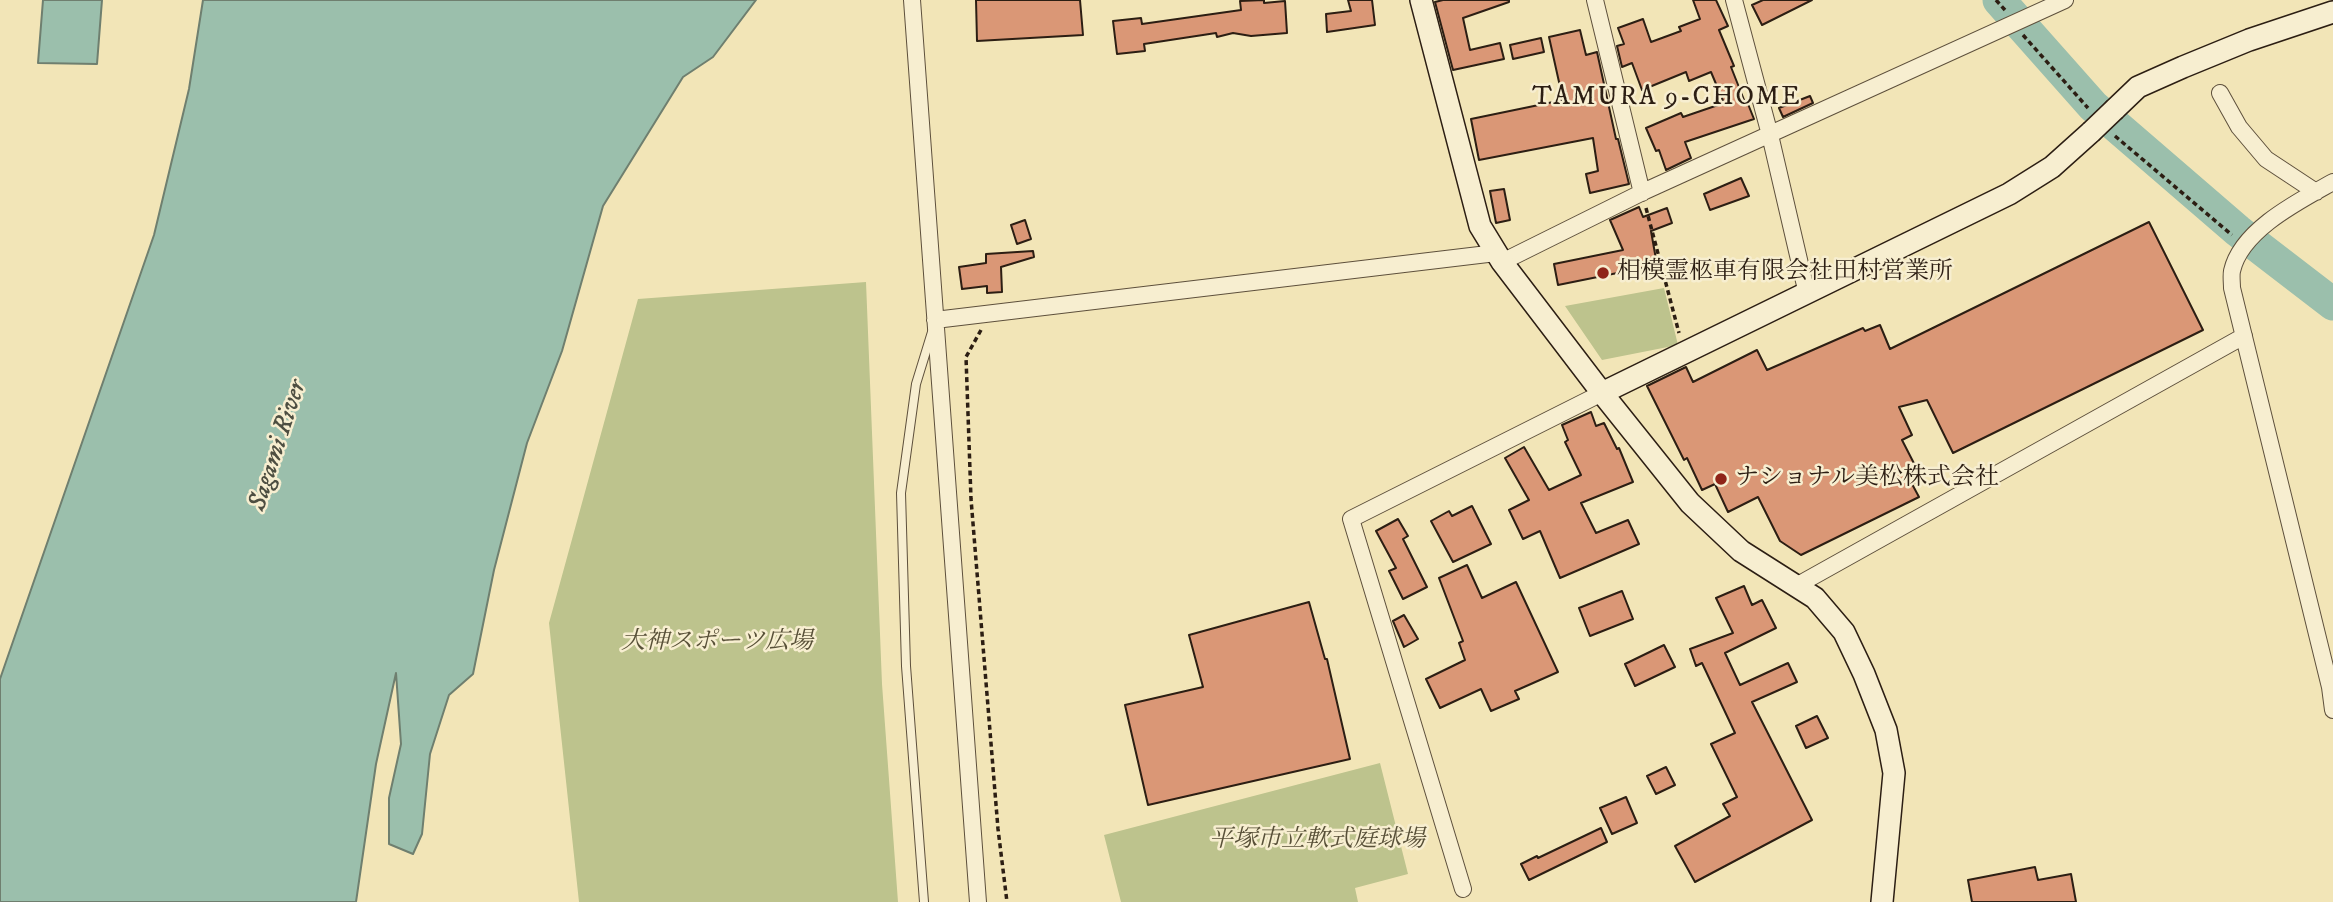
<!DOCTYPE html>
<html>
<head>
<meta charset="utf-8">
<style>
  body { margin:0 }
  canvas { display:block; background:#f2e5b7 }
</style>
</head>
<body>
<canvas width="2333" height="902"></canvas>
<script>
const g = document.querySelector('canvas').getContext('2d');
g.lineJoin = 'round';
function paint(path, color) { g.fillStyle = color; g.fill(path, 'evenodd'); }
function trace(path, color, width, dash) { g.strokeStyle = color; g.lineWidth = width; g.lineCap = dash ? 'butt' : 'round'; g.setLineDash(dash || []); g.stroke(path); }
function drawText(font, color, halo, rows, align = 'center') {
  g.font = font + ' "IM FELL DW Pica","Noto Serif JP",serif'; g.lineWidth = 5; g.setLineDash([]); g.textBaseline = 'middle'; g.strokeStyle = halo; g.fillStyle = color; for (const [text, x, y, turn = 0] of rows) {
    g.save(); g.translate(x, y); g.rotate((+turn || 0) * Math.PI / 180); g.textAlign = isNaN(turn) ? turn : align; if (halo) g.strokeText(text, 0, 0); g.fillText(text, 0, 0); g.restore();
  }
}
paint(new Path2D(`
  M866,282L882,684L898,902H579L549,623L638,299Z
  M1664,288L1678,345L1602,360L1565,306Z
  M1380,763L1408,874L1355,888L1358,902H1121L1104,835Z`), '#bdc38d');
const water = new Path2D(`
  M43,0H102L97,64L38,63Z
  M203,0H756L713,57L683,77L603,206L562,351L527,443L494,570L473,674L449,695L430,754L422,834L413,854L389,844V798L401,744L396,673L376,764L356,902H0V679L154,235L189,89Z`);
paint(water, '#9bbfac');
trace(water, '#6f7f6f', 2);
trace(new Path2D(`
  M1999,0L2093,106L2238,231L2333,304`), '#9bbfac', 33);
const building = new Path2D(`
  M976,0H1080L1083,35L977,41Z
  M1264,0V3L1285,1L1287,33L1251,36L1233,33L1217,37L1216,33L1144,44L1145,51L1117,54L1113,21L1141,18L1142,24L1241,10L1240,1Z
  M1348,0H1372L1375,25L1327,32L1326,14L1351,11Z
  M1443,0H1509V2L1463,18L1470,50L1500,43L1504,59L1453,70L1435,2Z
  M1693,0H1716L1728,26L1719,30L1734,66L1731,67L1746,105L1748,104L1754,119L1685,142L1691,158L1666,170L1659,150L1656,151L1646,128L1681,113L1683,117L1724,103L1711,72L1689,81L1686,72L1642,90L1632,63L1622,67L1617,46L1624,44L1618,28L1643,19L1651,42L1681,31L1679,27L1700,19Z
  M1763,0H1812L1762,25L1752,5Z
  M1580,30L1586,55L1597,52L1616,139H1618L1629,184L1590,193L1586,174L1598,171L1593,138L1479,160L1471,119L1563,100L1549,37Z
  M1541,38L1544,52L1513,59L1510,45Z
  M1810,96L1813,103L1783,117L1779,108Z
  M1741,178L1749,196L1710,210L1704,194Z
  M1504,189L1510,220L1496,223L1490,191Z
  M1639,207L1643,217L1667,208L1672,223L1651,231L1657,265L1558,285L1554,264L1623,250L1610,220Z
  M1025,220L1031,239L1017,244L1011,225Z
  M2149,222L2203,330L1953,453L1927,400L1899,407L1912,435L1902,440L1922,479L1912,484L1919,497L1801,555L1780,541L1758,497L1728,512L1715,484L1702,490L1687,458L1684,460L1647,386L1686,367L1693,382L1757,350L1767,370L1863,328L1865,331L1880,325L1890,349Z
  M1033,251L1034,257L1001,267L1002,292L987,293V286L962,289L959,267L986,263V254Z
  M1591,412L1596,426L1604,423L1617,449L1619,448L1633,482L1581,503L1596,533L1628,520L1639,544L1560,578L1540,531L1523,539L1509,510L1529,500L1505,458L1524,447L1549,490L1581,475L1565,442L1568,440L1562,425Z
  M1472,506L1491,544L1453,562L1431,521L1449,511L1452,516Z
  M1398,519L1408,536L1403,539L1427,587L1403,599L1389,571L1396,568L1376,531Z
  M1467,565L1482,598L1516,582L1558,672L1515,691L1519,699L1491,711L1481,689L1440,708L1426,679L1465,660L1459,643L1463,641L1439,578Z
  M1744,586L1752,605L1762,600L1776,628L1725,653L1740,685L1788,663L1797,682L1752,702L1812,820L1695,882L1675,846L1730,816L1723,804L1737,797L1711,744L1735,733L1702,663L1696,666L1690,649L1733,633L1716,598Z
  M1622,591L1633,619L1590,636L1579,608Z
  M1309,602L1325,659H1327L1350,759L1148,805L1125,705L1203,687L1189,635Z
  M1404,615L1418,639L1404,647L1393,621Z
  M1664,645L1675,667L1635,686L1625,664Z
  M1817,716L1828,738L1806,748L1796,726Z
  M1666,767L1675,785L1656,794L1647,776Z
  M1626,797L1637,823L1612,834L1600,808Z
  M1601,828L1607,842L1529,880L1521,864L1537,856L1538,858Z
  M2035,867L2038,880L2071,874L2076,902H1972L1968,880Z`);
paint(building, '#da9776');
trace(building, '#2c1e13', 2);
const lane = new Path2D(`
  M924,902L906,666L901,493L916,384L932,332`);
const street = new Path2D(`
  M912,0L978,902
  M1595,0L1642,193
  M1734,0L1770,135L1807,294
  M2220,93L2239,127L2266,159L2316,192
  M2333,182C2299,201 2241,230 2232,271C2231,276 2232,283 2232,288L2330,687L2333,710
  M1502,262L1645,191L2065,0
  M935,320L1496,253
  M1796,586L2244,336
  M1463,889L1351,519L1602,393`);
const secondary = new Path2D(`
  M1421,0L1480,226L1502,262L1602,393L1690,503L1741,551L1815,598L1844,632L1864,674L1886,730L1894,773L1882,902
  M2115,109L2138,87L2183,67L2249,40L2333,12
  M1602,393L2009,194L2052,167L2091,132`);
trace(lane, '#5e503c', 10);
trace(street, '#5e503c', 18);
trace(secondary, '#2c1e13', 24);
trace(new Path2D(`
  M1996,0L2005,10
  M2023,35L2088,108
  M2115,136L2232,235
  M1646,208L1679,333
  M981,330L966,357L971,499L998,829L1007,902`), '#2c1e13', 3.5, [5, 3.5]);
trace(lane, '#f7eed0', 8);
trace(street, '#f7eed0', 16);
trace(secondary, '#f7eed0', 21);
const secondaryBridge = new Path2D(`
  M2091,132L2115,109`);
trace(secondaryBridge, '#2c1e13', 24, []);
trace(secondaryBridge, '#f7eed0', 21);
for (const [x, y, r, color] of [
  [1603,273,7,"#8f2418"],
  [1721,479,7,"#8f2418"]
]) { const dot = new Path2D(); dot.arc(x, y, r, 0, 2 * Math.PI); g.fillStyle = color; g.fill(dot); trace(dot, '#f7eed0', 2.5); }
drawText('24px', '#2c1e13', '#f7eed0', [
  ["相模霊柩車有限会社田村営業所",1617,273],
  ["ナショナル美松株式会社",1735,479]
], 'left');
drawText('italic 24px', '#585038', '#f7eed0', [
  ["大神スポーツ広場",717,643],
  ["平塚市立軟式庭球場",1317,841]
]);
g.letterSpacing = '2px';
drawText('26px', '#2c1e13', '#f7eed0', [
  ["TAMURA 9-CHOME",1667,99]
]);
g.letterSpacing = '0px';
drawText('italic 26px', '#4d4e41', '#f7eed0', [
  ["Sagami River",279,446,-72]
]);
</script>
</body>
</html>
